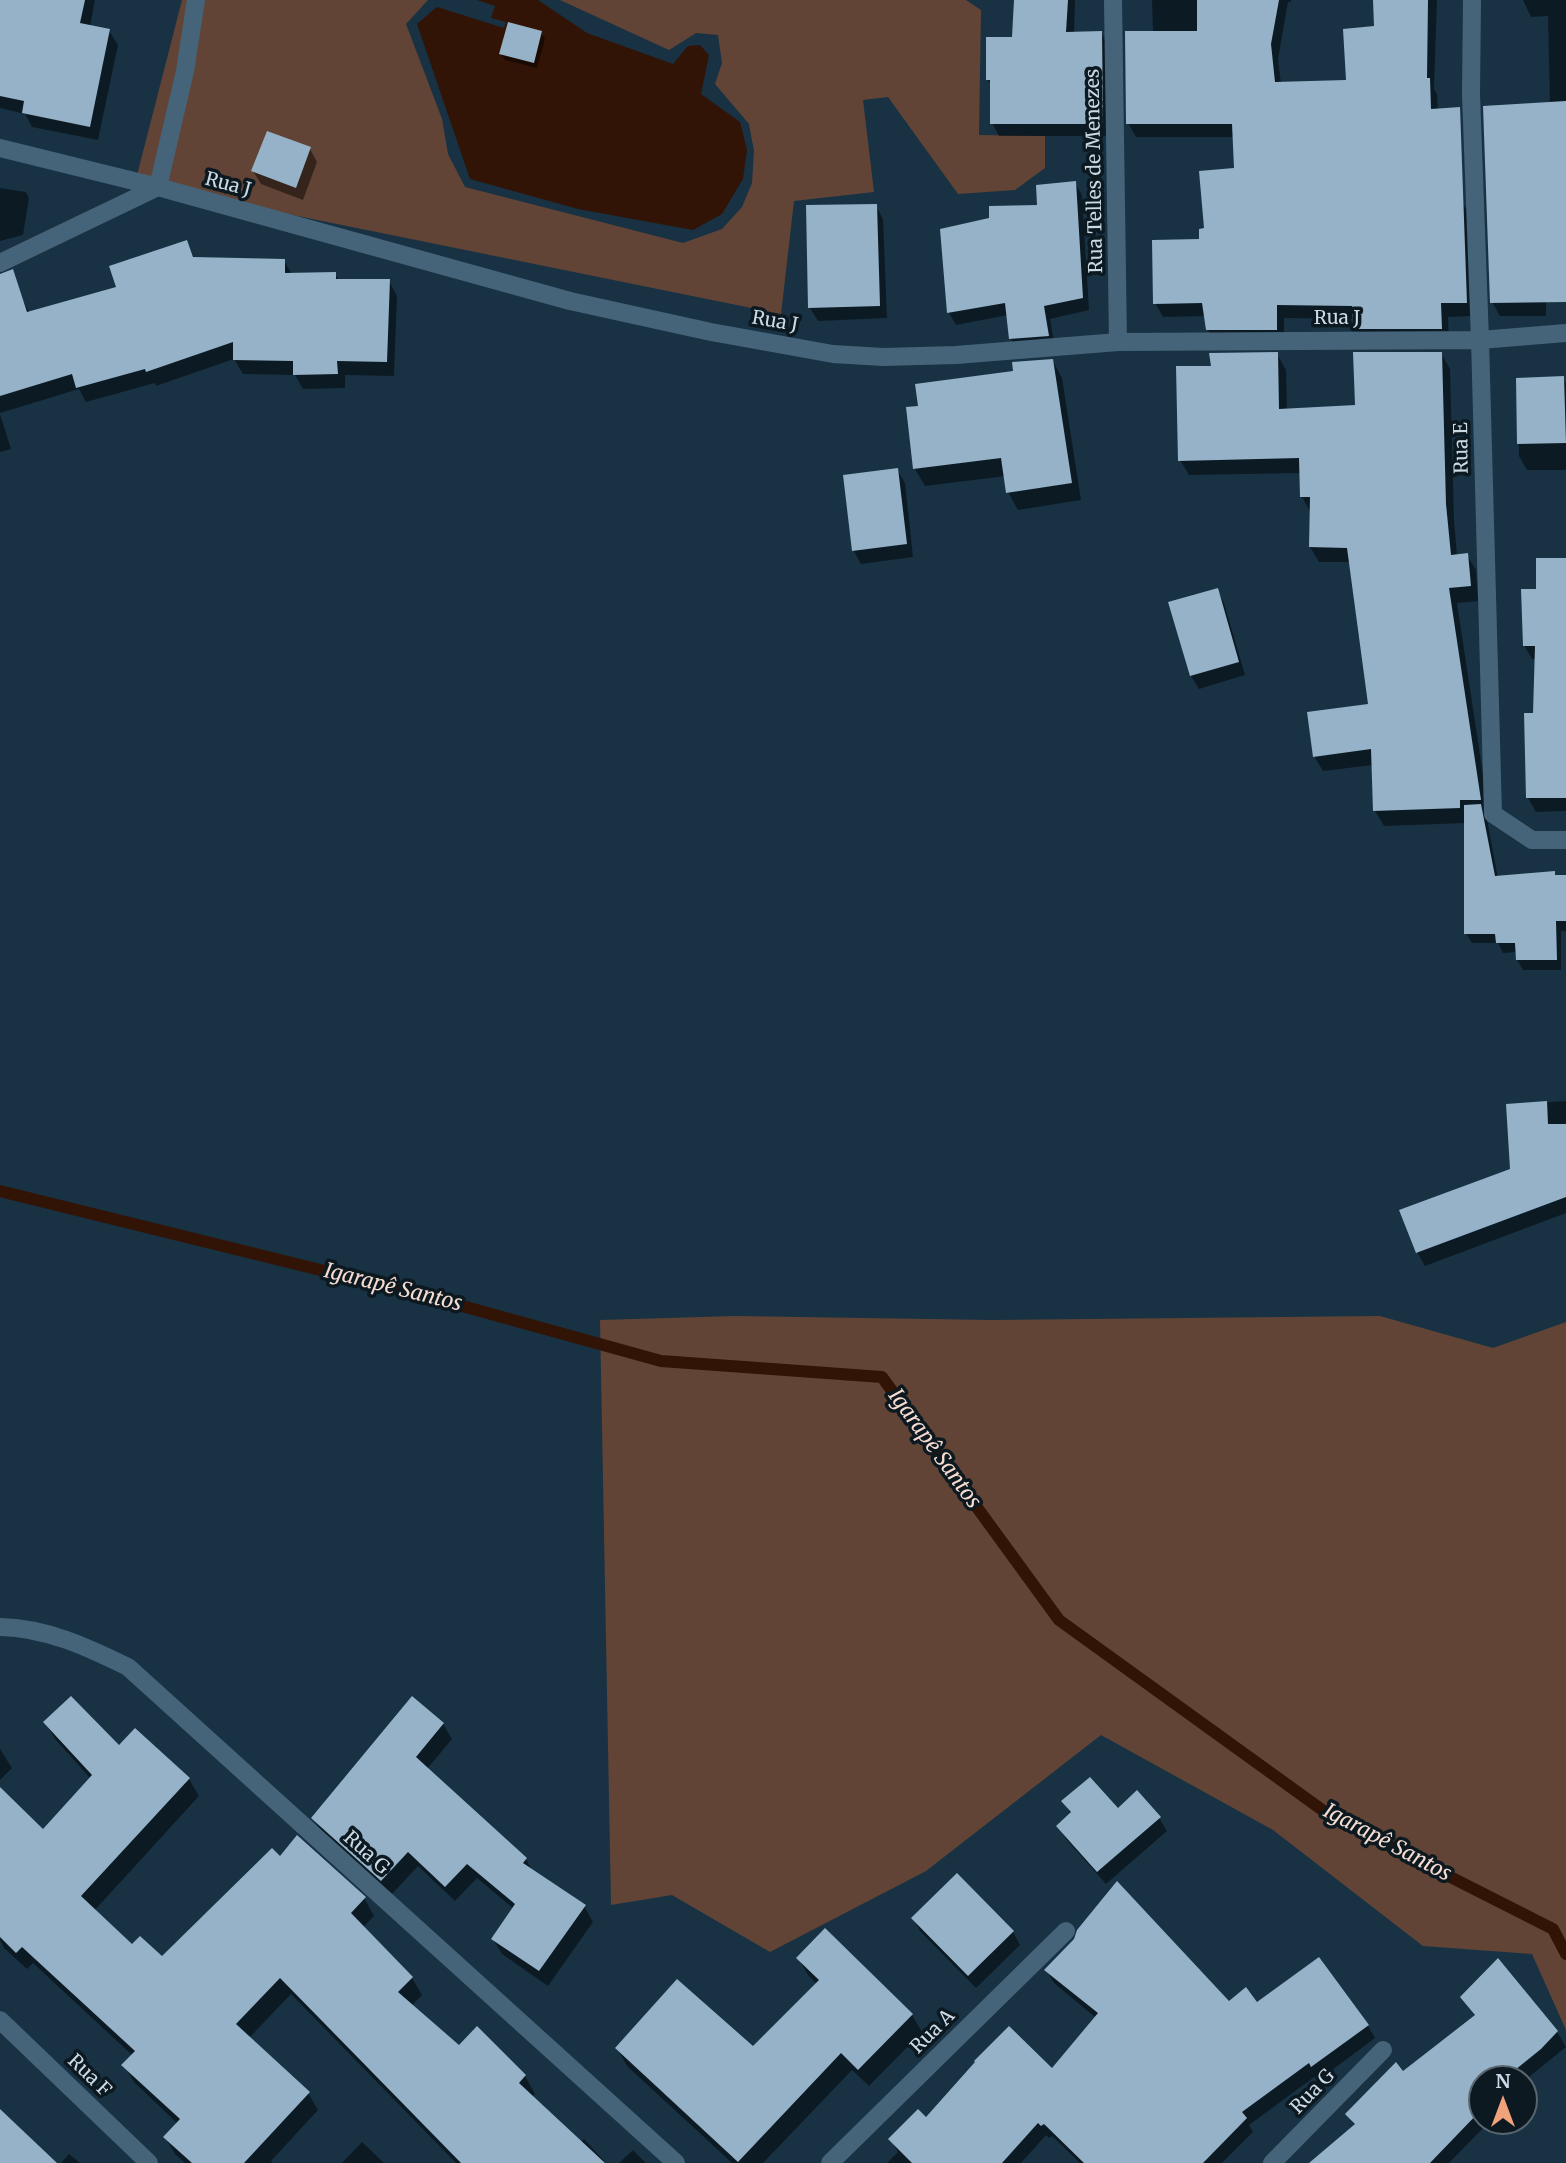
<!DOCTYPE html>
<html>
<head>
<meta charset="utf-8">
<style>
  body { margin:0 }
  #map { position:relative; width:1566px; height:2163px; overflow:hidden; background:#183244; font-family:Merriweather,serif }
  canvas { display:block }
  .north { position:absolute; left:1468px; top:2065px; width:70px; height:70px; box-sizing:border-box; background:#0d1920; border:2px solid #59666f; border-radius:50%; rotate:0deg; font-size:19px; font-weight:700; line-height:28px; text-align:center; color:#cbdae6 }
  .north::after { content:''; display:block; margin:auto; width:24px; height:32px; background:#f0a27a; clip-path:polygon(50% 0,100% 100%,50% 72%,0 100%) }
</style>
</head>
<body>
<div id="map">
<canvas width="1566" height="2163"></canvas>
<div class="north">N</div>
</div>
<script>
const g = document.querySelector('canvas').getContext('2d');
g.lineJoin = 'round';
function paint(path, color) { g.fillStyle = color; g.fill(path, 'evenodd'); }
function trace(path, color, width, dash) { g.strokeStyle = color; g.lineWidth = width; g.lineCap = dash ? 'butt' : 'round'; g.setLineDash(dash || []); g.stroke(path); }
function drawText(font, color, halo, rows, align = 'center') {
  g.font = font + ' Merriweather,serif'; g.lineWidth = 7; g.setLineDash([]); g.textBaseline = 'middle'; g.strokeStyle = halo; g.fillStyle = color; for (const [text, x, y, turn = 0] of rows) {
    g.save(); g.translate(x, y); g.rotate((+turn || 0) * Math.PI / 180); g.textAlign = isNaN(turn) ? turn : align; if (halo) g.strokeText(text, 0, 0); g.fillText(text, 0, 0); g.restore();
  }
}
paint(new Path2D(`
  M182,0H428L406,24L442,119L448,154L465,187L683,243L722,229L742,207L752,183L754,151L749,124L715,84L722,63L718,35L696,33L669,50L560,0H966L981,10L979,135L1045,136V168L1015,190L958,194L888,97L863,100L874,192L794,201L781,314L135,183Z
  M735,1316L992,1320L1380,1316L1493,1348L1566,1322V2030L1532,1954L1423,1946L1273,1830L1101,1735L926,1871L770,1952L672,1895L611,1905L600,1320Z`), '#624436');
paint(new Path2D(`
  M445,0H538L587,33L673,64L688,46L700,45L709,55L701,94L740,122L747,150L743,179L722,214L693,230L578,209L470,179L417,24Z`), '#311405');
paint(new Path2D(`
  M440,0H477L495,6L491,18L506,22L504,28L434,6Z`), '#183244');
paint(new Path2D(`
  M0,0H95L90,27L109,31L118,45L98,140L32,127L25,114L0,108Z
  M1016,0H1075L1074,33H1101L1109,46L1110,136H999L992,123V86L987,79L1014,38Z
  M1152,0H1291V2H1288L1278,59L1281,84L1348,82L1376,28L1375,0H1437L1434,89L1437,94L1438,111L1463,204L1471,217L1474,316L1448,317L1449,342L1363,343L1355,329L1354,319L1284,318V343H1216L1208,330L1206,316L1163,317L1155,303L1200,241L1236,169L1235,137H1136L1128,123L1153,33Z
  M1523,0H1566V301L1546,302V316H1500L1492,302L1550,104L1548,16L1531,17Z
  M541,33L545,39L537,68L505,60L501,54Z
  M310,149L317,162L303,200L261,184L253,171Z
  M1075,183L1082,195L1089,310L1050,319L1055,348L1018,351L1011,339L1008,315L956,325L949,313L942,230L1039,206Z
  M0,188L26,192L29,198L23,235L0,241Z
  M876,206L883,219L887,318L818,321L810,308Z
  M186,242L195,259L284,261L292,274H335L339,280L389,281L397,296L394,376L345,375V388L303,389L295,375L243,374L234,359L156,386L155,383L86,402L79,389L0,413V304L21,297L30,313L118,288Z
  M1441,353L1450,369L1454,520L1457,556L1467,555L1476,570L1478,601L1457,603L1489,814H1486L1498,878L1554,873L1556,877L1566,876V931H1561V970H1523L1517,960V952L1503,953L1498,943H1472L1466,933V823L1384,826L1375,811L1373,765L1323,771L1314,756L1370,705L1350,562H1319L1310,547L1311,513L1302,497L1301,473L1189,475L1180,460L1213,367L1277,354L1286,370L1287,410L1357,407Z
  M1052,360L1062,378L1081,500L1018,510L1008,492L1006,476L925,486L915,469L920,407Z
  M1563,378L1566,383V470H1527L1519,456L1517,379Z
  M0,414L11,449L0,452Z
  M897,470L905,483L913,557L861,564L854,551Z
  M1217,590L1224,603L1245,675L1199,689L1191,676L1170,603Z
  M1566,590V811L1536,812L1528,798L1535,714L1536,659H1532L1524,645Z
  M1566,1101V1213L1425,1266L1417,1252L1512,1170L1508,1105Z
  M45,1722L119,1748L189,1779L199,1796L94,1911L132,1946L163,1959L280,1858L364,1898L374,1916L363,1927L412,1978L422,1995L411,2006L459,2047L477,2029L525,2076L535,2094L531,2097L580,2143L584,2139L606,2163H456L291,1994L249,2038L308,2093L318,2110L271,2161L273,2163H185L175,2154L165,2137L178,2124L134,2082L124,2065L133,2056L33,1963L27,1969L4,1948L0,1940V1790L43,1831L91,1779L55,1739Z
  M443,1724L452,1739L427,1769L526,1859L533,1872L584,1906L593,1922L548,1986L502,1954L493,1939L514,1909L477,1878L455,1901L418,1866L391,1895L322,1833L313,1818Z
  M0,1749L12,1768L0,1780Z
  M1064,1802L1159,1818L1167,1831L1106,1884L1066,1839L1059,1826L1071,1815Z
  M957,1876L1013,1932L1020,1945L976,1988L920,1931L913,1918Z
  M798,1958L912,2015L922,2032L869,2086L852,2070L763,2163H732L627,2066L617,2048L753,2049L817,1984L808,1975Z
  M1498,1960L1559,2035L1566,2047L1524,2081V2079H1482V2121H1490L1449,2163H1312L1355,2126L1348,2114L1476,2017L1462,1997Z
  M1046,1970L1229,2003L1257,2005L1368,2026L1375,2038L1320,2079L1317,2075L1249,2125L1253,2132L1222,2163H1080L1052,2136L1049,2138L1046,2135L1021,2163H887L898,2152L891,2139L926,2120L1052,2071L1096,2018L1054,1983Z
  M1524,2094L1531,2107L1524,2112Z
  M1499,2121H1513L1504,2128Z
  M362,2142L384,2163H342Z
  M633,2150L646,2163H619Z
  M69,2154L80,2163H61Z`), '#0007');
trace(new Path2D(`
  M0,1191L426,1296L661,1361L882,1377L1059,1620L1332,1817L1553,1929L1566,1954`), '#311405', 12);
paint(new Path2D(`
  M0,0H85L80,23L110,29L90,127L22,113L24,101L0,96Z
  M1014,0H1068L1066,32L1102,31L1103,124H990V80H986V37H1012Z
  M1197,0H1279L1271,44L1275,82L1346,80L1343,29L1374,26L1373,0H1428L1427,78H1430L1431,109L1460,107L1467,303H1441L1442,329H1353L1352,306L1277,305V330H1206L1202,303L1153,304L1152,240L1199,239V229L1204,228L1199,171L1234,168L1232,124H1126L1125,31H1197Z
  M508,22L542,31L534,63L499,54Z
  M1566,101V302L1490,303L1483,106Z
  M267,131L311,147L296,188L251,171Z
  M1076,181L1083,298L1044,306L1049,336L1009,339L1005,303L947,313L940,229L989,218V206L1037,205L1036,185Z
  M877,204L880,306L808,308L806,205Z
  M187,240L193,257L285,259V273L336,272V279H390L387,362L337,361L338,374L293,375V361L233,360V342L146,372L145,369L76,388L72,374L0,396V274L13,269L27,312L116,287L109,266Z
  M1278,352L1279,409L1355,405L1353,352H1442L1446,504L1451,555L1468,553L1471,586L1449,588L1481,800H1460V808L1373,811L1371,749L1313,757L1307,712L1368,704L1347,548L1309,547L1310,497H1300L1299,458L1178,461L1176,366H1211L1209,353Z
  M1053,359L1072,483L1006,493L1001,458L913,469L906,407L918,406L915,384L1013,371L1012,362Z
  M1564,376L1566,443L1517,444L1516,378Z
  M898,468L907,544L852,551L843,475Z
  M1536,558H1566V798H1526L1524,713H1533L1535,646H1523L1521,589H1536Z
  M1218,588L1239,662L1190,676L1168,602Z
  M1481,804L1495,876L1555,871V875H1566V921H1556L1557,960H1516L1515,943H1496L1495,934H1464V805Z
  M1547,1101L1548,1124H1566V1197L1416,1253L1399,1210L1510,1169L1506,1104Z
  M71,1696L119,1745L135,1728L190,1778L81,1896L132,1944L140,1936L162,1956L272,1848L280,1856L297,1835L366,1897L351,1913L413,1977L398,1992L459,2045L477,2026L526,2075L519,2083L605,2163H461L280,1978L236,2024L310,2092L244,2163H192L163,2137L180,2119L121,2065L135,2051L22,1947L16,1953L0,1937V1787L43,1829L92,1775L43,1722Z
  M412,1696L444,1723L416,1757L527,1858L523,1863L586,1905L539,1971L491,1939L515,1904L467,1864L445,1887L408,1852L381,1881L311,1818Z
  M1090,1777L1118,1808L1137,1790L1161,1817L1097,1872L1056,1826L1071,1812L1061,1801Z
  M957,1873L1014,1931L968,1976L911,1918Z
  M1117,1881L1229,2001L1246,1987L1257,2002L1319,1957L1369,2025L1311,2067L1309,2063L1242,2112L1247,2118L1203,2163H1084L1044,2124L1041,2126L1038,2123L1002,2163H912L888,2139L918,2109L926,2117L975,2062L974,2061L1009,2026L1052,2068L1098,2013L1044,1970L1074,1939L1077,1930Z
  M825,1928L913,2014L858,2070L841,2053L738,2162L615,2048L677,1979L753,2046L819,1980L796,1958Z
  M1498,1958L1558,2031L1541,2049L1510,2074L1513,2077L1512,2079H1482V2109L1430,2163H1309L1355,2124L1345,2114L1396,2062L1403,2071L1475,2015L1460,1997Z
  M0,2109L57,2163H0Z`), '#95b2c8');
trace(new Path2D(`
  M1113,0L1118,342
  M1472,0L1471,94L1480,340L1493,814L1532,840H1566
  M0,148L158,187L570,301L711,332L833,354L883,357L956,355L1118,342L1480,340L1566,333
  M0,263L158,187L185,71L196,0
  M0,1627C47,1628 87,1647 128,1667L676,2163
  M0,2020L149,2163
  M830,2163L1066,1931
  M1272,2163L1383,2050`), '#45647a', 18);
drawText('19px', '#cbdae6', '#0d1920', [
  ["Rua Telles de Menezes",1095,171,-91],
  ["Rua J",228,185,15],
  ["Rua J",1337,319],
  ["Rua J",775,322,10],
  ["Rua E",1462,448,-91],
  ["Rua G",366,1853,42],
  ["Rua A",933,2032,-45],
  ["Rua F",89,2076,44],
  ["Rua G",1313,2092,-46]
]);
drawText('italic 21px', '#f6dcd0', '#0d1920', [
  ["Igarapê Santos",393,1288,14],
  ["Igarapê Santos",934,1449,54],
  ["Igarapê Santos",1387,1843,28]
]);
</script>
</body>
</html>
